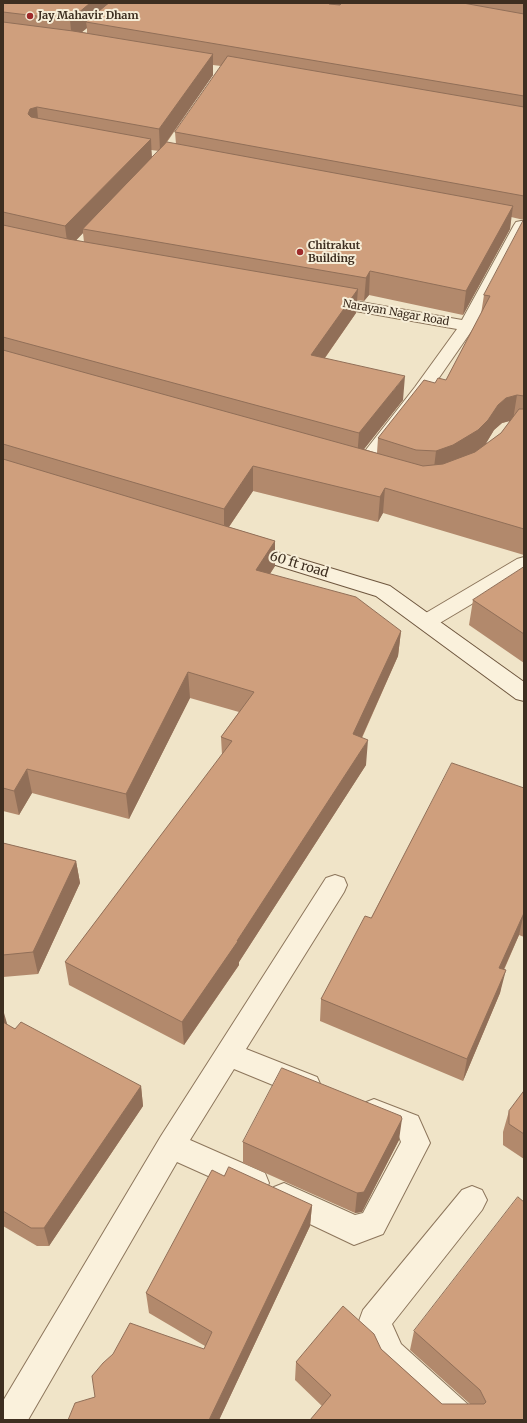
<!DOCTYPE html>
<html>
<head>
<meta charset="utf-8">
<style>
  body { margin:0 }
  #map { position:relative; width:527px; height:1423px; overflow:hidden; background:#f0e4c8; font-family:Merriweather,serif }
  canvas { display:block }
  .frame { position:absolute; inset:0; border:4px solid #3d2e20; pointer-events:none }
</style>
</head>
<body>
<div id="map">
<canvas width="527" height="1423"></canvas>
<div class="frame"></div>
</div>
<script>
const g = document.querySelector('canvas').getContext('2d');
g.lineJoin = 'round';
function trace(path, color, width, dash) { g.strokeStyle = color; g.lineWidth = width; g.lineCap = dash ? 'butt' : 'round'; g.setLineDash(dash || []); g.stroke(path); }
function paint(path, color) { g.fillStyle = color; g.fill(path, 'evenodd'); }
function drawText(font, color, halo, rows, align = 'center') {
  g.font = font + ' Merriweather,serif'; g.lineWidth = 4; g.setLineDash([]); g.textBaseline = 'middle'; g.strokeStyle = halo; g.fillStyle = color; for (const [text, x, y, turn = 0] of rows) {
    g.save(); g.translate(x, y); g.rotate((+turn || 0) * Math.PI / 180); g.textAlign = isNaN(turn) ? turn : align; if (halo) g.strokeText(text, 0, 0); g.fillText(text, 0, 0); g.restore();
  }
}
const street = new Path2D(`
  M521,221H524V233L475,326L427,395L369,471L362,473L346,468L343,464L346,460L352,458L358,460L415,387L457,329L327,306L321,304L319,301L321,298L327,296L462,320L514,225L516,222Z
  M524,557V573L433,627L426,629L419,627L416,622L419,617L517,559Z
  M335,875L344,878L347,885L344,892L246,1049L317,1077L321,1086L317,1095L307,1099L234,1069L190,1140L265,1173L269,1183L265,1193L255,1197L177,1162L28,1420H3V1401L161,1136L326,878Z
  M374,1099L418,1116L430,1143L383,1234L354,1245L274,1207L269,1197L274,1187L284,1183L355,1215L363,1213L401,1142L398,1134L364,1121L360,1112L364,1103Z
  M472,1186L482,1190L487,1200L482,1210L392,1324L401,1344L473,1409L478,1420H438L379,1366L359,1321L363,1310L462,1190Z`);
const secondary = new Path2D(`
  M247,543L390,586L524,682V701L516,699L376,596L240,554L237,549L240,544Z`);
trace(street, '#8d765c', 2);
trace(secondary, '#6f573f', 2);
paint(street, '#faf1dc');
paint(secondary, '#faf1dc');
paint(new Path2D(`
  M3,3H524V555L383,513L378,522L253,491L229,527L275,541V566L270,574L401,631L398,656L362,738L366,765L239,962V965L184,1045L69,985L65,962L222,755L221,737L239,712L190,698L129,819L32,793L19,815L3,811ZM87,28V33L82,32ZM213,65L221,66L175,132L176,144L165,145L213,75ZM151,150L159,151L152,158ZM511,217L524,220L484,295L481,314L446,380L435,383L378,438L377,453L364,449L403,400L325,358L356,313L357,300L364,301L369,295L463,315L510,229ZM83,233L84,242L76,240ZM510,421L501,433L485,445L494,430L502,423Z
  M524,567V663L469,625L473,600Z
  M524,788V937L519,935L504,970L500,993L463,1081L320,1021L321,999L371,918Z
  M3,843L76,861L80,883L38,974L3,977Z
  M3,1012L7,1025L15,1029L141,1086L143,1106L49,1246H37L3,1226Z
  M524,1091V1159L503,1145V1132L509,1111Z
  M399,1140L362,1212L355,1213L243,1163V1142Z
  M224,1176L312,1205L310,1226L219,1420L95,1397L204,1349L205,1346L149,1313L146,1293Z
  M414,1331L524,1420L322,1406L295,1380L296,1362L381,1349L442,1404H470L410,1350Z`), '#b2896c');
paint(new Path2D(`
  M90,3H117L86,22L87,28L72,40L70,20Z
  M327,3H348L329,17Z
  M213,54V75L160,151L159,129Z
  M37,107L39,130L28,114L30,109Z
  M151,139L152,161L83,229V233L68,249L65,226Z
  M513,206L510,229L463,315L466,291Z
  M370,271L369,295L364,301L366,278Z
  M358,289L356,313L310,379L311,355Z
  M405,376L403,400L357,458L359,433Z
  M517,395L513,420L502,423L494,430L485,445L474,455L433,476L436,451L498,405L506,398Z
  M253,466V491L224,534V509Z
  M385,488L383,513L378,522L380,497Z
  M275,541V566L256,595V570Z
  M401,631L398,656L352,759L353,734Z
  M188,672L190,698L129,819L126,794Z
  M368,740L366,765L239,962V965L184,1045L182,1022L237,941Z
  M27,769L32,793L19,815L14,791Z
  M76,861L80,883L38,974L33,952Z
  M524,913L519,935L494,991L499,968Z
  M506,970L500,993L463,1081L467,1059Z
  M4,1013L10,1034L3,1030V1015Z
  M141,1086L143,1106L49,1246L44,1228Z
  M402,1119L399,1140L362,1212L355,1213L357,1193Z
  M312,1205L310,1226L219,1420H209Z`), '#916f58');
const building = new Path2D(`
  M3,3H90L70,20L3,12Z
  M109,3H329V4L340,5L342,3H463L524,14V96L86,22Z
  M3,22L73,31L213,54L159,129L37,107L30,109L28,114L31,117L151,139L65,226L3,212Z
  M228,56L524,107V196L175,132Z
  M167,142L513,206L466,291L370,271L366,278L83,229Z
  M524,219V396L517,395L506,398L498,405L488,420L478,430L453,445L436,451L416,450L378,438L424,380L435,383L438,378L446,380L490,296L484,295Z
  M3,225L68,239L358,289L311,355L405,376L359,433L3,337Z
  M3,350L423,466L443,464L475,452L501,433L519,409H524V529L385,488L380,497L253,466L224,509L3,444Z
  M3,459L275,541L256,570L356,597L401,631L353,734L368,740L237,941H238L182,1022L65,962L232,741L221,737L254,692L188,672L126,794L27,769L14,791L3,788Z
  M524,567V634L473,600Z
  M452,763L524,788V913L499,968L506,970L467,1059L321,999L365,916L371,918Z
  M3,843L76,861L33,952L3,955Z
  M3,1022L15,1029L21,1022L141,1086L44,1228H31L3,1211Z
  M282,1068L401,1116L402,1119L364,1192L357,1193L243,1142Z
  M524,1091V1134L509,1124V1111Z
  M229,1167L312,1205L209,1420H68L75,1403L95,1397L92,1376L103,1363L113,1354L130,1323L204,1349L212,1332L146,1293L212,1170L224,1176Z
  M518,1197L524,1202V1420H310L331,1395L296,1362L343,1306L374,1334L381,1349L442,1404H484L486,1402L480,1390L414,1331Z`);
paint(building, '#cf9f7d');
trace(building, '#916f58', 1);
for (const [x, y, r, color] of [
  [30,16,4,"#9e2a2b"],
  [300,252,4,"#9e2a2b"]
]) { const dot = new Path2D(); dot.arc(x, y, r, 0, 2 * Math.PI); g.fillStyle = color; g.fill(dot); trace(dot, '#f7eed8', 1.5); }
drawText('bold 11px', '#3d2e20', '#f7eed8', [
  ["Jay Mahavir Dham",38,16],
  ["Chitrakut",308,246],
  ["Building",308,259]
], 'left');
drawText('11px', '#3d2e20', '#f7eed8', [
  ["Narayan Nagar Road",396,313,10]
]);
drawText('13px', '#3d2e20', '#f7eed8', [
  ["60 ft road",299,565,17]
]);
</script>
</body>
</html>
